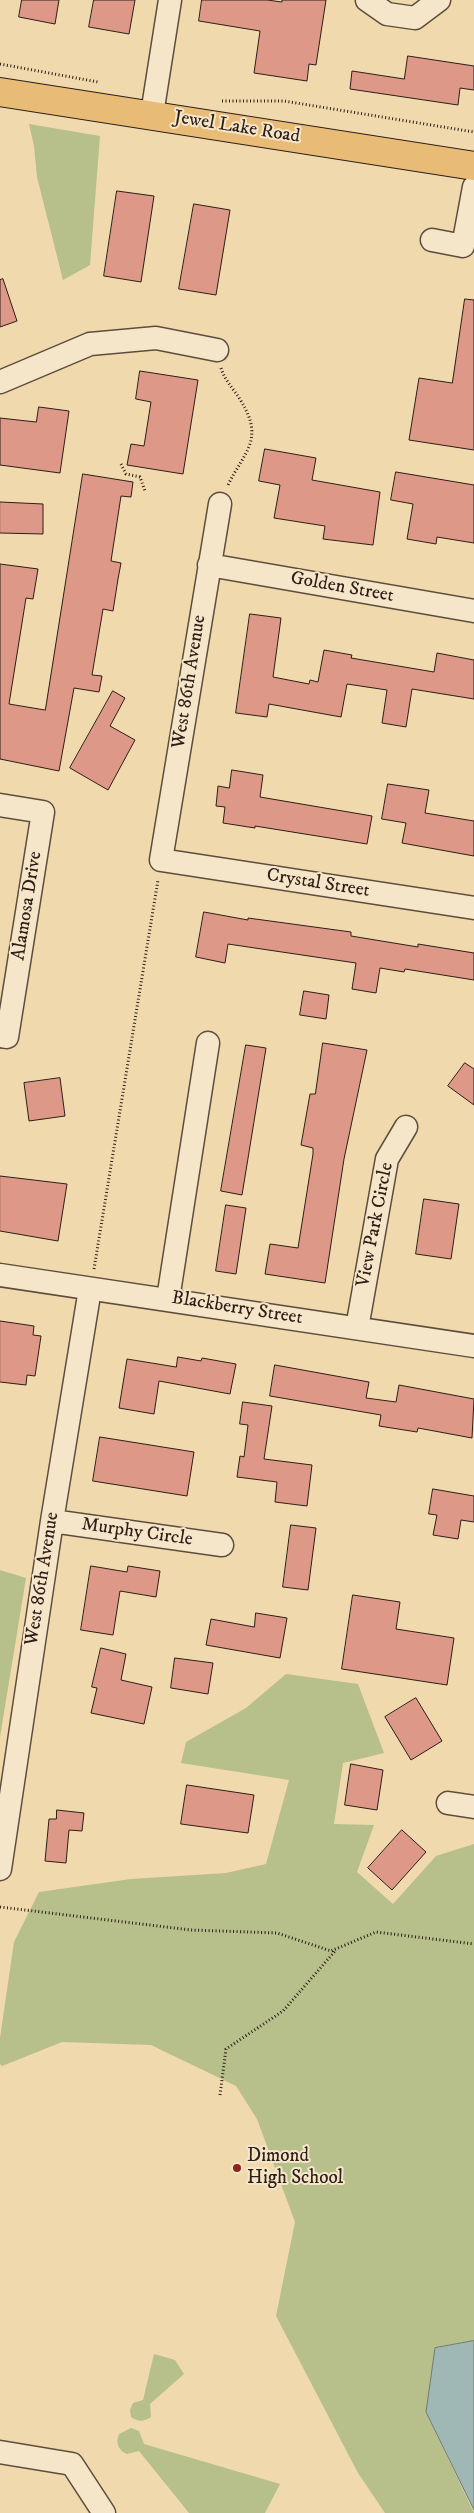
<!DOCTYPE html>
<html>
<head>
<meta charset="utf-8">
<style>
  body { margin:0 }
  canvas { display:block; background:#efd9ad }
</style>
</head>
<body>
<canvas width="474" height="2513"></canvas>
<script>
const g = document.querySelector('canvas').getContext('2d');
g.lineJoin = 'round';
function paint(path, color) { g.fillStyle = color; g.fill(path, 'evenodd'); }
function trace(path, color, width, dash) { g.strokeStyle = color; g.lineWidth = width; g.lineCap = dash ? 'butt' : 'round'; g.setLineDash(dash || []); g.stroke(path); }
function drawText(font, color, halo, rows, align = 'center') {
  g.font = font + ' "IM FELL DW Pica",serif'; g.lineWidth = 4; g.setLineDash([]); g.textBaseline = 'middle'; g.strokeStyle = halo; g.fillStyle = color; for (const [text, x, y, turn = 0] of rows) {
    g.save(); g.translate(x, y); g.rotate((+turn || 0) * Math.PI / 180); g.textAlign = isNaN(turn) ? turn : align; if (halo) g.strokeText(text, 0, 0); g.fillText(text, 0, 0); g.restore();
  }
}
paint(new Path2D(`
  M29,124L100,136L90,265L63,280L37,177L34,146Z
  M0,1570L26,1578L0,1737Z
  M286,1674L358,1684L384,1753L343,1763L334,1824L374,1825L357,1872L393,1904L436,1856L474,1844V2341L435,2348L426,2412L474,2513H385L358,2473L276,2316L295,2222L257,2119L236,2086L151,2045L62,2042L2,2066L0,2064V2038L14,1942L39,1892L131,1879L226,1873L266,1864L289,1780L181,1763L186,1742L246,1708Z
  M154,2354L175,2360L184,2374L150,2404L151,2417C143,2422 139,2422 131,2417L130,2410L133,2403L143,2400Z
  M131,2428L139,2431L144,2444L280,2484L265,2513H189L139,2451L127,2454C119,2451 115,2443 119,2434Z`), '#b7bf8b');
const water = new Path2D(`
  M474,2341V2510L426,2412L435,2348Z`);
paint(water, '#9fb7b5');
trace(water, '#717a76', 1);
const building = new Path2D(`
  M22,0H59L55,24L19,17Z
  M94,0H135L129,34L89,27Z
  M202,0H267L282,2V0H326L316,65L309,64L307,81L254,73L260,31L199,21Z
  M408,56L474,66V90L460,88L458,105L350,89L352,71L404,79Z
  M117,191L154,196L141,282L104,276Z
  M194,204L230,210L216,295L179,289Z
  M3,279L17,321L0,327V280Z
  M465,299L474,300V450L409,440L419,378L452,383Z
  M140,371L198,380L183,474L127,465L131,444L144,446L151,402L136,399Z
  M39,407L69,411L60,473L0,465V418L36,422Z
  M265,449L316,458L312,480L380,492L373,545L323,539L325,526L274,518L280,485L259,481Z
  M396,472L474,485V543L437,537L436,544L407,539L413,504L391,500Z
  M83,474L133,482L131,497L121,496L111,561L121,563L118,579L113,611L103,609L92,675L102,676L99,692L74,688L59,771L0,759V564L38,569L33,599L26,598L9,704L45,710Z
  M0,502L43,504V534L0,533Z
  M250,614L281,618L273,677L309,684L310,680L318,682L324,650L352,655L351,658L434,672L437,653L474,660V699L412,689L406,727L382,723L387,690L347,684L341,717L269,704L267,717L236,713Z
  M113,691L125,698L110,726L135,740L108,790L70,768Z
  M232,770L263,775L260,797L372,816L367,844L255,826V828L223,823L225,807L216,806L218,786L229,788Z
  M388,784L429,790L425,813L474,821V856L402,843L406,823L382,819Z
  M204,912L248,920V918L351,932V936L418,947V944L474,953V980L405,969L404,972L380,968L376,993L352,989L356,963L228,944L225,963L196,957Z
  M304,991L329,995L326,1019L300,1015Z
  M323,1043L367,1050L344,1159L325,1283L265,1274L270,1244L298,1248L313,1154V1148L301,1145L310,1094H315Z
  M246,1045L266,1048L242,1195L221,1191Z
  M465,1063L474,1069V1105L448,1086Z
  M60,1078L65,1116L29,1121L24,1083Z
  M0,1176L67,1184L58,1241L0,1231Z
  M424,1199L459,1204L451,1259L416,1254Z
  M226,1205L246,1208L236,1274L216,1271Z
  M0,1321L34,1326L33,1335L41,1336L35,1376L27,1375L26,1385L0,1382Z
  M178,1357L201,1361L202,1358L236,1364L230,1394L159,1381L154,1414L119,1408L127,1359L176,1367Z
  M275,1365L369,1382L366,1398L396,1402L399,1385L474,1399L472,1438L418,1428L417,1432L379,1426L381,1415L270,1396Z
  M243,1402L272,1406L264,1459L312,1465L307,1506L275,1502L277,1482L237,1477L240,1456L244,1457L248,1425L240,1424Z
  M100,1437L194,1452L187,1496L93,1481Z
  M433,1489L474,1496V1522L461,1520L458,1539L433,1535L437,1515L429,1514Z
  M291,1525L316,1528L308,1590L283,1587Z
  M91,1566L127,1572L128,1566L160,1571L156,1597L120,1591L113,1635L81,1630Z
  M353,1595L400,1602L396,1629L454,1638L447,1685L342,1669Z
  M256,1613L287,1618L280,1658L206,1645L211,1619L254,1627Z
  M101,1648L126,1654L121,1680L152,1687L144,1724L91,1713L97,1688L92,1687Z
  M175,1658L213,1663L208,1694L171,1688Z
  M416,1698L442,1741L411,1760L385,1717Z
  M351,1764L383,1770L377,1810L345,1805Z
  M187,1785L254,1795L248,1833L181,1824Z
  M57,1810L84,1813L82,1831L69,1830L66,1863L45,1861L49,1819H56Z
  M402,1830L426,1852L392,1890L368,1868Z`);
paint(building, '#de9888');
trace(building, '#2d1e18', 1);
const minor = new Path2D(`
  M367,0L387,14L415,18L439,0
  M152,114L170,0
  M432,240L463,246L474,187
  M0,382L90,344L156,338L217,350
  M220,504L161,860L474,908
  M209,565L474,611
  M0,805L43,812L7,1037L0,1036
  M0,1275L474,1346
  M168,1299L208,1043
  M357,1328L387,1159L406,1127
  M52,1521L222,1545
  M448,1803L474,1807
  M0,1869L52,1521L90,1289
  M0,2452L72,2464L104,2513`);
const major = new Path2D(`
  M0,92L474,166`);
trace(minor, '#5e4d3d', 25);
trace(major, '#2d1e18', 30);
trace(new Path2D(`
  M0,64L98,82
  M222,101H284L474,132
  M221,368C225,381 234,389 241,401C265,440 244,452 228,485
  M121,464L126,474L140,477L145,491
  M94,1269L158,880
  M0,1907L191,1930L277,1933L331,1951L376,1932L474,1944
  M220,2095L226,2049L283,2011L336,1950`), '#2d1e18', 3, [1, 2.5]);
trace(minor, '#f5e6ca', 22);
trace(major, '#e8bc76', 28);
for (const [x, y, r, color] of [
  [237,2168,5,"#8f2418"]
]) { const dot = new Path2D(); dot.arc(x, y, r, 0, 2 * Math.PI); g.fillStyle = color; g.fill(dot); trace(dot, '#f5e6ca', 2); }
drawText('19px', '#2d1e18', '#f5e6ca', [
  ["Jewel Lake Road",237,128,9],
  ["Golden Street",342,588,10],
  ["West 86th Avenue",190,682,-81],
  ["Crystal Street",318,884,9],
  ["Alamosa Drive",28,906,-81],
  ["View Park Circle",376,1225,-79],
  ["Blackberry Street",237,1309,9],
  ["Murphy Circle",137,1533,8],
  ["West 86th Avenue",43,1579,-81]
]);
drawText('19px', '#2d1e18', '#f5e6ca', [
  ["Dimond",247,2157],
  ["High School",247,2179]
], 'left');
</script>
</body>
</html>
